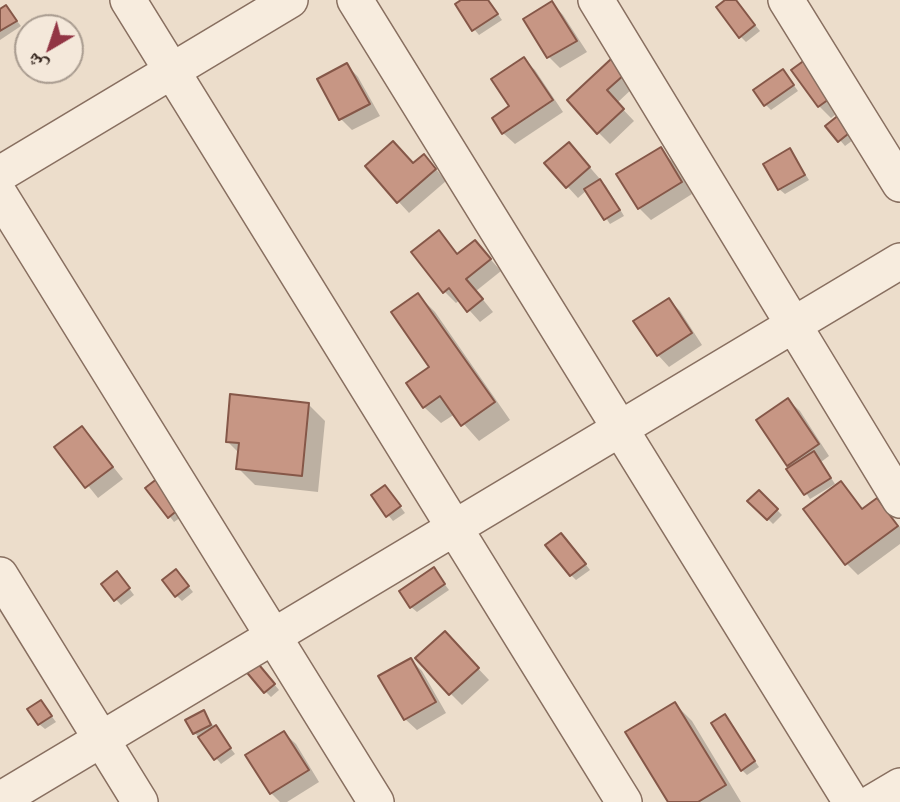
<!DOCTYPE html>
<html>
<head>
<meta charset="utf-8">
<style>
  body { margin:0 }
  #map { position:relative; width:900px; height:802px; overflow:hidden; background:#ecddcb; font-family:Lora,"Noto Naskh Arabic",serif }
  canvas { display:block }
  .north { position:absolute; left:14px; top:14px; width:70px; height:70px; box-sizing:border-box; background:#f4e8da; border:2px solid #a99c90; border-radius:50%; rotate:219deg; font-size:19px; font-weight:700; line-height:28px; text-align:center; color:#392a22 }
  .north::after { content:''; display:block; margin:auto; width:24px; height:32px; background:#923544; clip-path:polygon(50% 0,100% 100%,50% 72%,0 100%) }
</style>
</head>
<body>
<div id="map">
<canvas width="900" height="802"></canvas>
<div class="north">ش</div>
</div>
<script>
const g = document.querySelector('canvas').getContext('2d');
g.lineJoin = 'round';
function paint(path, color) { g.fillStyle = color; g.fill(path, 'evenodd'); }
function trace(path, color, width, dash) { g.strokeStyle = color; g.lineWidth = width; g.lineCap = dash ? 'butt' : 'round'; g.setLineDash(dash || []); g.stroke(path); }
paint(new Path2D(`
  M464,0H488L502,20L479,35L474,29Z
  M728,0H735L760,31L746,42L740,36Z
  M552,3L563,15L587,52L560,68L549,57Z
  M6,7L21,26L0,40V11Z
  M523,59L535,70L563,112L515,144L503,133Z
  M611,61L635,86L617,103L634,121L610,144L598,132Z
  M347,65L358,77L380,116L352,130L341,119Z
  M793,70L857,98L831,118L819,106Z
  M788,77L798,91L771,110L765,104Z
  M828,126L857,137L845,146Z
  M660,150L672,161L692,194L651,220L639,208L619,174Z
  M790,150L809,180L785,194L779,189Z
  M580,156L606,186L624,216L610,224L587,190L578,198L567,186Z
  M414,165L435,168L446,181L409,213L398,201Z
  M438,232L459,255L475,242L501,271L476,291L493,312L480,322L460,300L456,303L445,292Z
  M418,295L435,312L510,420L479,441L455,414L441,423L424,407L432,367Z
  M669,300L680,311L702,345L669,367L658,355Z
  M788,400L800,411L829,456L821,462L835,484L810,499L788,465Z
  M308,404L325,421L318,492L255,485L238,468L239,453L227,441Z
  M82,428L123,479L98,498L57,447Z
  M841,483L864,510L877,500L900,527V544L858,575L847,564L806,510Z
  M148,488L184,515L174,522Z
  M759,492L782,515L773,524L750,501Z
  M390,493L405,513L393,521L373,496Z
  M567,540L590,570L576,580L571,575Z
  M434,570L449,590L417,612L411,607Z
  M181,577L193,592L182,601L177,596Z
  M122,579L134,595L121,605L103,585Z
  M456,645L489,680L462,705L451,694Z
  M411,660L422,671L446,713L417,730L405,719Z
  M260,667L279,690L271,697L265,691Z
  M41,702L56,722L45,729L39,724Z
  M675,704L692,721L741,802H670Z
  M203,712L235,754L221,764L195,733L188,721Z
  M725,717L759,767L747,775L742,770Z
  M284,733L296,744L319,782L287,802H280L271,793Z`), '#0003');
const building = new Path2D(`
  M461,0H488L498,14L472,31L455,4Z
  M725,0H736L755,25L739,38L716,7Z
  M552,1L577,41L547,58L523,19Z
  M6,5L17,21L0,31V9Z
  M820,49L847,86L818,107L791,70Z
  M524,57L553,100L502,134L492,118L509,106L491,79Z
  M611,59L625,74L607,90L624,109L597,134L567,100Z
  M347,63L370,104L339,120L317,79Z
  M783,69L794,85L764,106L753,90Z
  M840,114L853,130L838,142L825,126Z
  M393,141L413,163L424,154L436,169L397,203L365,166Z
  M569,142L590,167L566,188L544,163Z
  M661,147L682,182L638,209L616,174Z
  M790,148L805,175L778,190L763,164Z
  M600,179L620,210L604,220L584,189Z
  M439,230L457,254L475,240L491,259L466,279L483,299L467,312L449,288L443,293L411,252Z
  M418,293L495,402L461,426L440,396L423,408L406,383L429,367L391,312Z
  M669,298L692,333L657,356L633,321Z
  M230,394L309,403L302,476L236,469L239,443L226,442Z
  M788,398L819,444L787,466L756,420Z
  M82,426L113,467L85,488L54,447Z
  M814,451L831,478L804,495L786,469Z
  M158,478L180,508L168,518L145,488Z
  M841,481L862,509L877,498L898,526L845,565L803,509Z
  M385,485L401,506L386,517L371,495Z
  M759,490L778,509L767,520L747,501Z
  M561,533L586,564L570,576L545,545Z
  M434,567L445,584L410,608L399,591Z
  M176,569L189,586L175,597L162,580Z
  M117,571L130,588L114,601L101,584Z
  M445,631L479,668L449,695L415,658Z
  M411,658L436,702L404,720L378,676Z
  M255,660L275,684L264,693L244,669Z
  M41,700L52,716L38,725L27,709Z
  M675,702L726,785L698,802H668L625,732Z
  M204,710L211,725L193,734L185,720Z
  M725,714L755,761L741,771L711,723Z
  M216,725L231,748L214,760L198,737Z
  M284,731L309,770L270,794L245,755Z`);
paint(building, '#c79684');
trace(building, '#855748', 2);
const minor = new Path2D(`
  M128,0L624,802
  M355,0L851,802
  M596,0L900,500
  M786,0L900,184
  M0,174L290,0
  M0,195L376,802
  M0,575L140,802
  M0,800L900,261
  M873,802L900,786`);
trace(minor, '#886f60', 38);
trace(minor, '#f7ecde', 35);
</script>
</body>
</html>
